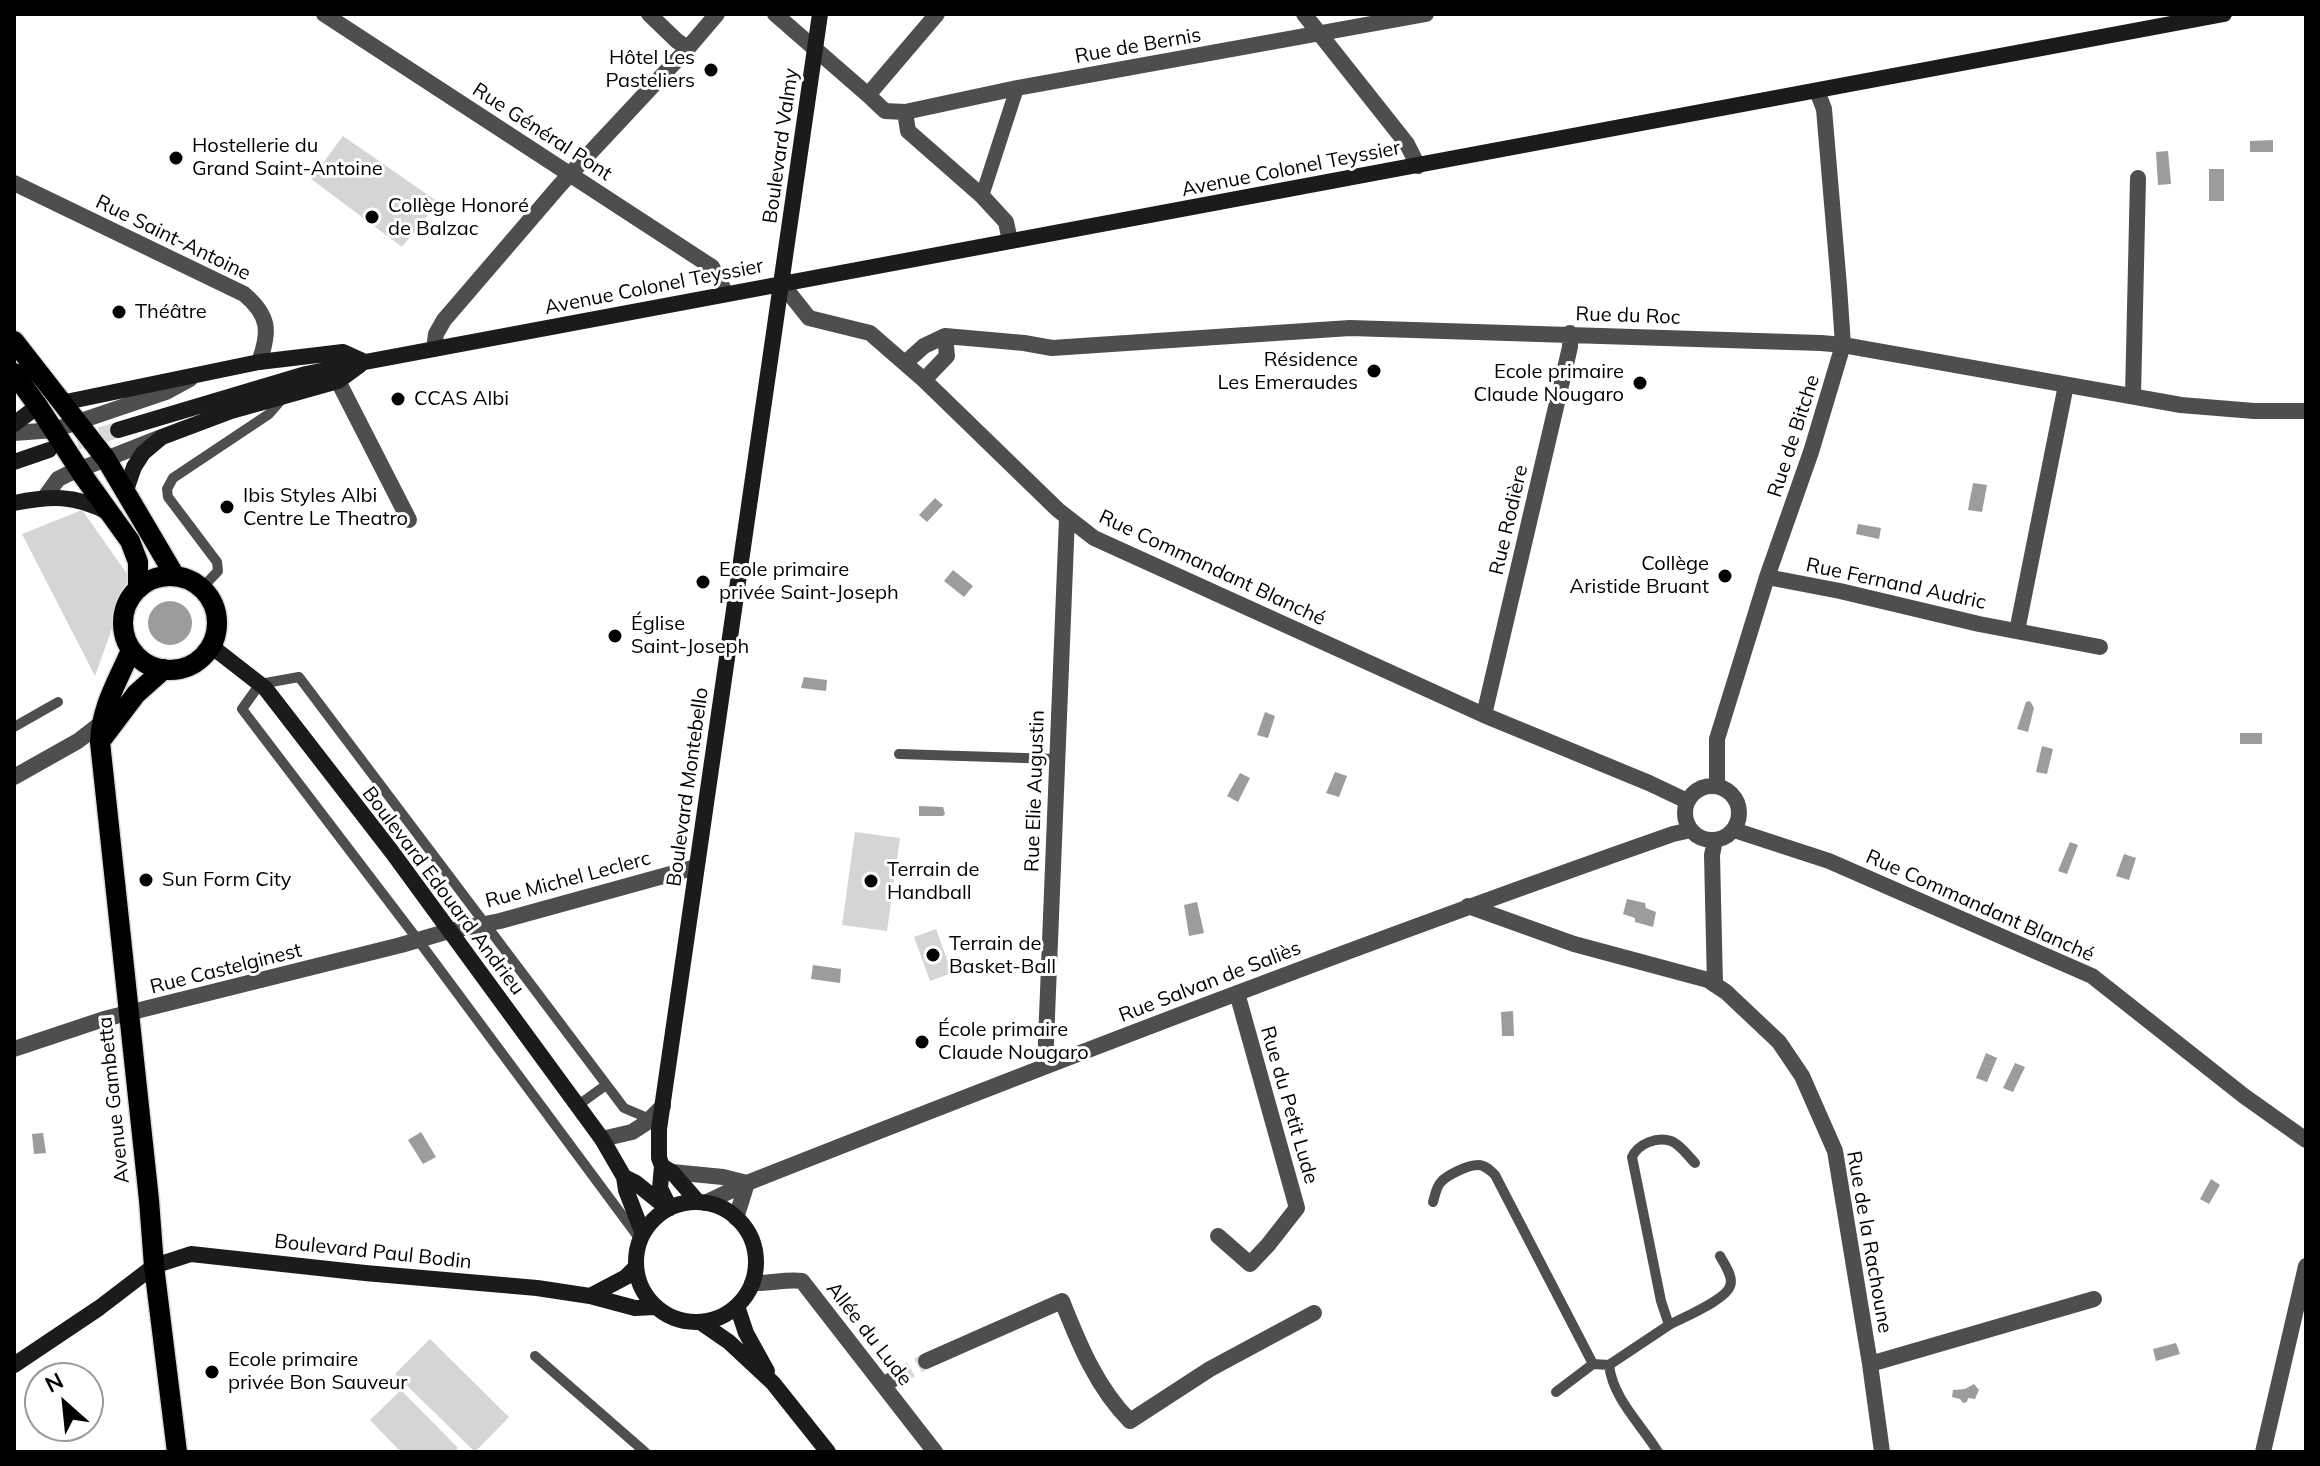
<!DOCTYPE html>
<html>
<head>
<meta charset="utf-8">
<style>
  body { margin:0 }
  #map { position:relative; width:2320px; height:1466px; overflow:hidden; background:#fff; font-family:Mulish,sans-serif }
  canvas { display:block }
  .frame { position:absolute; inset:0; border:16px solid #000; pointer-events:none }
  .north { position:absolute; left:24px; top:1362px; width:80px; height:80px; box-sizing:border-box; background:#fff; border:2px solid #999; border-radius:50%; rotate:333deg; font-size:22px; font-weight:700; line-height:32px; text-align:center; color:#000 }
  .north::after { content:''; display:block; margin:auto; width:28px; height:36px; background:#000; clip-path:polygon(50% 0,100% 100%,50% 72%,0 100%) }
</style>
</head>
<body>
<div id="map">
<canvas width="2320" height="1466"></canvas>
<div class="frame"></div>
<div class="north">N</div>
</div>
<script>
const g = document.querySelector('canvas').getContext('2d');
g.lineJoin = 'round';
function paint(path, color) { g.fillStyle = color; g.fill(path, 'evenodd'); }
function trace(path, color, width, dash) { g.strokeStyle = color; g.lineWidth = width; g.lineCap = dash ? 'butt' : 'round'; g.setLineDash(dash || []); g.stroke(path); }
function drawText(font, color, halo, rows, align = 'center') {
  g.font = font + ' Mulish,sans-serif'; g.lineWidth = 6; g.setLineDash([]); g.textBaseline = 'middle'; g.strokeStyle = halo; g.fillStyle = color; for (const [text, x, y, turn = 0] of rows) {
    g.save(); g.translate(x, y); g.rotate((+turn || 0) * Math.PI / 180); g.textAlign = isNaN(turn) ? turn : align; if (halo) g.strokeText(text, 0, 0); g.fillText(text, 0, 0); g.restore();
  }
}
paint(new Path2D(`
  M343,136L438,202L402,247L311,179Z
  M82,510L130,578L95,676L22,534Z
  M855,832L900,838L887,931L842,925Z
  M936,929L952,973L930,981L914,937Z
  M430,1339L509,1417L475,1452L395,1374Z
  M401,1390L458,1448L454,1452H401L370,1420Z`), '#d5d5d5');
paint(new Path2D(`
  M2273,140V152H2250V141Z
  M2168,151L2171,184L2158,185L2156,152Z
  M2209,169H2224V201H2209Z
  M1973,483L1987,485L1982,512L1968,510Z
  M935,498L943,505L927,522L919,515Z
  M1858,524L1881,528L1879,539L1856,534Z
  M953,570L973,586L964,597L944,581Z
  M148 623a22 22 0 1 1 44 0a22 22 0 1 1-44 0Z
  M804,677L827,680L826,691L801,688Z
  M2030,701L2034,708L2028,732L2017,729L2026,702Z
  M1265,712L1275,716L1268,738L1257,735Z
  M2240,733H2262V744H2240Z
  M2042,746L2053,749L2047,774L2036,772Z
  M1335,772L1347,776L1339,797L1326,793Z
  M1240,773L1250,778L1238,802L1227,796Z
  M919,806L943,807L945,814L943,816H919Z
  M2070,842L2078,845L2067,874L2058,871Z
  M2124,854L2136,858L2129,880L2116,876Z
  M1627,899L1645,903L1646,908L1656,912L1653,927L1635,922V918L1623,914Z
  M1197,902L1204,933L1189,936L1184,905Z
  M813,965L841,969L840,983L811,979Z
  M1513,1011L1514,1036H1502L1501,1012Z
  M1986,1053L1997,1058L1987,1082L1976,1078Z
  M2015,1063L2025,1067L2013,1092L2003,1088Z
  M421,1132L436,1157L423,1164L408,1140Z
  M43,1133L46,1153L34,1154L32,1134Z
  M2211,1179L2220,1185L2209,1204L2200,1199Z
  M2176,1343L2180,1354L2156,1361L2153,1349Z
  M1974,1384L1979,1390L1975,1399L1968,1398L1967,1402L1963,1403L1960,1399L1952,1397L1953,1390L1965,1389Z`), '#9c9c9c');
trace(new Path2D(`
  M897,1377L926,1361`), '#d9d9d9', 16, [16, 8]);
trace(new Path2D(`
  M54,448L118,430`), '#d9d9d9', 16, [16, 8]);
const primary = new Path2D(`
  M14,341L106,459L175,576
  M14,373L38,406L84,477L130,541L138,562V589
  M123 623a47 47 0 1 1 94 0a47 47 0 1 1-94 0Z
  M131,650C118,681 101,707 100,742L149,1200L154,1266L177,1452
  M102,739L136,694L164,669`);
trace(primary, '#dbdbdb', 23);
trace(new Path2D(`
  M202,588L218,571L217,562L168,497L167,489L173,478L269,414L282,399
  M14,727L58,702
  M899,754L1056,759
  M577,1106L606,1085
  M1433,1202C1435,1196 1436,1187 1441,1182C1447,1175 1468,1165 1478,1165C1485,1165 1490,1170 1495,1175L1593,1364
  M639,1238L418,940L242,709L260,684L299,677L624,1108L650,1119
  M1669,1325C1682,1318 1726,1300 1730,1286C1734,1277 1724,1264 1720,1256
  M535,1356L645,1452
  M1556,1392L1593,1364L1609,1365
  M1658,1452C1641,1424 1613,1399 1609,1365L1669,1325L1661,1301L1632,1157C1638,1144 1657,1136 1671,1141C1680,1144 1688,1156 1695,1163`), '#4e4e4e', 10);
trace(new Path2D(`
  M982,196L1017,88`), '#4e4e4e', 14);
trace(new Path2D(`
  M324,14L712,267L726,294
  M649,14L677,41L688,48
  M775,14L868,95L937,14
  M1304,14L1407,144L1418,166
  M868,95L885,111L905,112L1017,88L1426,14
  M905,112L908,131L982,196L1006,222L1010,241
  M14,183L244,294C270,316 270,332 259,362
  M782,284L809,318L870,333L924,380L1058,510L1094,538L1484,715L1649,783L1687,801
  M434,349L436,334L444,320L560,185L688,48L717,14
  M905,363L924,346L945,336L1024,343L1052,348L1350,328L1821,343L1843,345L2181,405L2254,411H2306
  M924,380L947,356L945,336
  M338,381L409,520
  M2133,396L2138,178
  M14,433L54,430L166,392L190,379
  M45,497L58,479L68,474L159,438
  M1767,577L1840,591L1979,624L2100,647
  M2017,631L2066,385
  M1484,715L1570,347V333
  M14,777L78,741L100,724
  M1717,785V739L1767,577L1811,452L1843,345L1839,286L1824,109L1817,91
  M1685 813a27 27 0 1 1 54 0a27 27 0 1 1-54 0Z
  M1734,830L1829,861L2092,976L2244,1096L2306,1140
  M1468,906L1574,944L1708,980L1726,992L1779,1042L1802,1076L1835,1151L1870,1364L1882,1452
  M1715,985L1712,855L1715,840
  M14,1049L104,1019L401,945L449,931L500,921L696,867
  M1045,1066L1067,518
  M602,1139L632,1132L646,1123L663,1106
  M672,1172L723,1177L747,1183
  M705,1203L747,1183C1054,1062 1362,943 1673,834L1691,830
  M736,1218L747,1183
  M1218,1236L1250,1264L1268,1245L1297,1208L1237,993
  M752,1283C769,1284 785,1279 802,1281L935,1452
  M926,1361L1062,1301C1079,1344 1097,1388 1130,1421L1210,1369L1314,1313
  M1870,1364L2094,1299
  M883,1385L897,1377
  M2263,1452L2306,1266`), '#4e4e4e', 16);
trace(new Path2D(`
  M61,403L259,362L343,352L365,362
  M14,424L38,406
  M118,430L306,374L365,362L2224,14
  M14,462L49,450
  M125,493L134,467L143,453L162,437L231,411L338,381L360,365
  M14,503C50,496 75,494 109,513
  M211,646L265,688L392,852L602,1139L624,1177L626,1190L643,1234
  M662,1166L672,1172L698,1202
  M624,1177L636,1183L667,1208
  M636 1262a60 60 0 1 1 120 0a60 60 0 1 1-120 0Z
  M670,1208L660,1188L662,1166L659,1158V1129L820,14
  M590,1296L626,1277L636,1267
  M737,1306L746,1333L767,1371
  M700,1322L729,1342L773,1383L828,1452
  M14,1365L99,1308L154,1266L191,1254L365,1273L537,1288L590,1296L635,1308L655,1307`), '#1b1b1b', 16);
trace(primary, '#000', 20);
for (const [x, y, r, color] of [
  [711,70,8,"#000"],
  [176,158,8,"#000"],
  [372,217,8,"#000"],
  [119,312,8,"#000"],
  [1374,371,8,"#000"],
  [1640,383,8,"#000"],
  [398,399,8,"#000"],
  [227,507,8,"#000"],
  [1725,576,8,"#000"],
  [703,582,8,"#000"],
  [615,636,8,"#000"],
  [146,880,8,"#000"],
  [871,881,8,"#000"],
  [933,955,8,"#000"],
  [922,1042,8,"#000"],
  [212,1372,8,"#000"]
]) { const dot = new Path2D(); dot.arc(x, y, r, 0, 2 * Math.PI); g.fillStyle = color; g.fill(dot); trace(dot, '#fff', 3); }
drawText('20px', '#000', '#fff', [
  ["Rue de Bernis",1138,46,-10],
  ["Rue Général Pont",542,132,33],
  ["Boulevard Valmy",781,146,-82],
  ["Avenue Colonel Teyssier",1291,169,-11],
  ["Rue Saint-Antoine",173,238,26],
  ["Avenue Colonel Teyssier",654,287,-11],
  ["Rue du Roc",1628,316,2],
  ["Rue de Bitche",1794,436,-72],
  ["Rue Rodière",1509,520,-77],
  ["Rue Commandant Blanché",1212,568,25],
  ["Rue Fernand Audric",1896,584,12],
  ["Boulevard Montebello",688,787,-82],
  ["Rue Elie Augustin",1035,791,-88],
  ["Rue Michel Leclerc",568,880,-15],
  ["Boulevard Edouard Andrieu",443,891,53],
  ["Rue Commandant Blanché",1980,906,24],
  ["Rue Castelginest",226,969,-14],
  ["Rue Salvan de Saliès",1210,982,-21],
  ["Avenue Gambetta",114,1100,-96],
  ["Rue du Petit Lude",1289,1105,74],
  ["Rue de la Rachoune",1869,1242,80],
  ["Boulevard Paul Bodin",373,1252,6],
  ["Allée du Lude",869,1334,52]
]);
drawText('20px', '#000', '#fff', [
  ["Hôtel Les",695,58,"right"],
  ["Pasteliers",695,81,"right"],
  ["Hostellerie du",192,146],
  ["Grand Saint-Antoine",192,169],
  ["Collège Honoré",388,206],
  ["de Balzac",388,229],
  ["Théâtre",135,312],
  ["Résidence",1358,360,"right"],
  ["Les Emeraudes",1358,383,"right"],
  ["Ecole primaire",1624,372,"right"],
  ["Claude Nougaro",1624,395,"right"],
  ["CCAS Albi",414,399],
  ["Ibis Styles Albi",243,496],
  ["Centre Le Theatro",243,519],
  ["Collège",1709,564,"right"],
  ["Aristide Bruant",1709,587,"right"],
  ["Ecole primaire",719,570],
  ["privée Saint-Joseph",719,593],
  ["Église",631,624],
  ["Saint-Joseph",631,647],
  ["Terrain de",887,870],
  ["Handball",887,893],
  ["Sun Form City",162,880],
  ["Terrain de",949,944],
  ["Basket-Ball",949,967],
  ["École primaire",938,1030],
  ["Claude Nougaro",938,1053],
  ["Ecole primaire",228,1360],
  ["privée Bon Sauveur",228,1383]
], 'left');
</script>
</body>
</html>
